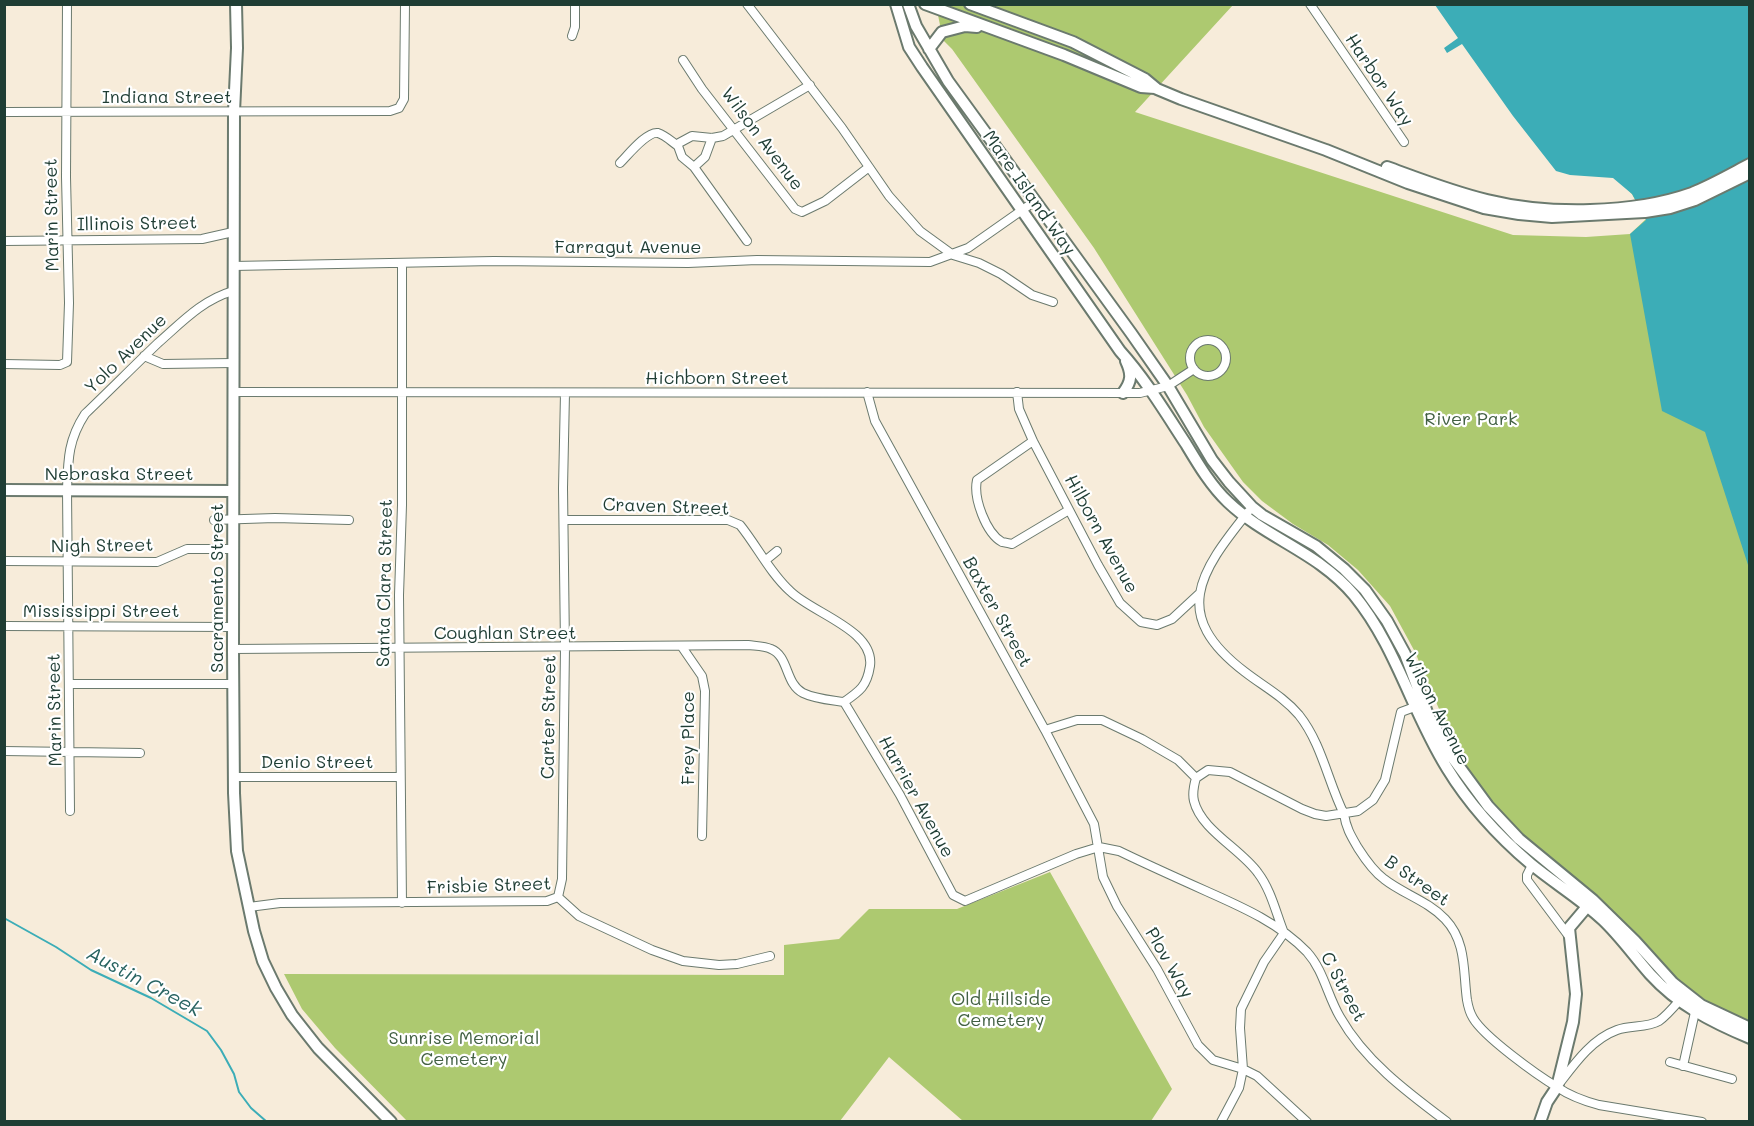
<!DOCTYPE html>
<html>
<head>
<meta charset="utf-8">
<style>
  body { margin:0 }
  #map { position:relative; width:1754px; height:1126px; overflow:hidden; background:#f7ecda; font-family:Mali,sans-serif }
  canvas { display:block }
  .frame { position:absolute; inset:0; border:6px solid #1f3d34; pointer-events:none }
</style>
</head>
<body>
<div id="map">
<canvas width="1754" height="1126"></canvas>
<div class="frame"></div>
</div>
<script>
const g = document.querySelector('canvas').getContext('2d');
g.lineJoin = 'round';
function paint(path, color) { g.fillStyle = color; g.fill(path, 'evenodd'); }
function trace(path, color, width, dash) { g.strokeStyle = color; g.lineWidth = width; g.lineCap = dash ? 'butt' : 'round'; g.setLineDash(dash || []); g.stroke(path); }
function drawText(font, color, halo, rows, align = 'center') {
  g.font = font + ' Mali,sans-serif'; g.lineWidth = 4.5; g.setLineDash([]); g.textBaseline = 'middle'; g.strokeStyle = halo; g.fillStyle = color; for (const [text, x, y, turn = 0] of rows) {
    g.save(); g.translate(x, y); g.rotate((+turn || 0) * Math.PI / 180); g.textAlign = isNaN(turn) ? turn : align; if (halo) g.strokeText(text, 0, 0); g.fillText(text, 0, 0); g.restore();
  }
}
paint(new Path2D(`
  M936,5H1233L1135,112L1513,235L1586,237L1630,234L1646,219L1632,194L1619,181L1700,125L1749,502V1022L1722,1011L1695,993L1663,967L1632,931L1592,891L1515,829L1481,791L1450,735L1415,652L1390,606L1358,570L1328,545L1293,524L1262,501L1243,482L1204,427L1187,395L1094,248L952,49L943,40Z
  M1050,872L1172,1089L1151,1121H963L889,1057L840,1121H407L335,1048L302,1009L284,974L784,975V945L839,939L869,909H957Z`), '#adc970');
paint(new Path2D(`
  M1435,5H1749V568L1705,432L1662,411L1630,234L1646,220L1632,194L1613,178L1570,175L1556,171L1513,116L1462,44L1447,53L1444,48L1458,38Z`), '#3cadb7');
trace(new Path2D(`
  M4,918L56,947L91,970L151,998L207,1031L221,1050L234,1074L239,1092L251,1108L267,1122`), '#3cadb7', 2);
const street = new Path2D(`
  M747,4L842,128L889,196L920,231L953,255L979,263L1001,274L1032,295L1053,302
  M1310,4L1404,142
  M572,36L575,27V4
  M683,60L702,89L795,209L802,212L825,201L869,167
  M4,112L390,111L399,108L404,99L405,4
  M678,146L679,143L692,136L712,138L723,136L810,85
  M678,146L682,157L694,167L747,241
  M620,163C628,155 647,131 658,133C665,135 672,142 678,146
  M694,167L705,157L712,138
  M4,241L202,239L233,232
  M233,266L494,261L688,263L757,260L930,262L968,248L1035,201
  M1190 358a18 18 0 1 1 36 0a18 18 0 1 1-36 0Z
  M144,356L163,364L233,363
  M4,364L60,365L67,362L69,303L66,177L67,4
  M233,392L1140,393L1168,386L1194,369
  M867,392L875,421L1045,730L1094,824L1103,877L1117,906L1157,969L1198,1045L1213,1060L1243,1069L1257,1076L1307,1122
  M1017,392L1019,409L1033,441L1098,565L1120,603L1141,622L1157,625L1172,619L1199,594
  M1033,441L977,480C973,498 986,533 1002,542C1003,542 1012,544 1012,544L1069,510
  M1248,512C1199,573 1170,615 1245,672C1263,686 1284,697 1299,715C1322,744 1328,782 1344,814C1346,828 1351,836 1358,848C1365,859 1373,871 1384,879C1403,894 1428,901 1445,919C1467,942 1463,972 1467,1000C1468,1006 1470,1013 1473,1018C1484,1037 1537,1075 1557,1087C1570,1096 1584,1101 1599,1105L1702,1122
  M214,520L275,518L349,520
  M766,560L777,551
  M4,561L157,562L187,549H233
  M4,626L233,627
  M682,647L702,676L705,691L702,836
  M233,649L748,645C756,646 765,646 771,649C789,656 785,684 803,693C815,699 831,700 844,702C860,691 867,686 870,666C875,630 812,613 790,591C770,573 757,546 740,525L728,520H564
  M70,684H233
  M844,702L900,795L953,895L965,901L1076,854L1099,847
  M1045,730L1077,720H1102L1142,739L1178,760L1196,778
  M4,751L140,753
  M234,777H400
  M70,811L67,490C68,460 68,440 85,414C110,390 134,366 158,343C182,322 202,300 233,291
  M1099,847L1119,851C1148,865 1177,878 1206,891C1242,907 1279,923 1307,952C1324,971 1327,995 1340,1017C1365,1061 1407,1092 1447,1122
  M1532,865L1527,875V880L1568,935
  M558,897L562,879L565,647L563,488L565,393
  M558,897L579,916L652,950L683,961L719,965L737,964L770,956
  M402,903L399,595L402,505V263
  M249,907L280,903L547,901L558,897
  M1284,933C1276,913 1271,890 1258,873C1241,849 1201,830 1194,801C1192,793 1194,785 1196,778L1208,770L1230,772L1302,809L1315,814L1326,816L1358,811L1373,800L1385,780L1401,712L1420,705
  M1670,1062L1732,1079
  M1683,1066L1695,1012
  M1559,1084C1575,1063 1592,1039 1617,1030C1630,1025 1647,1028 1659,1021C1666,1016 1673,1008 1679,1001
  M1221,1122L1239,1088L1243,1069L1240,1028L1241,1009L1264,962L1284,933`);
const secondary = new Path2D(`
  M236,4L237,48L234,112L233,649L234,793L237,851L254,931L263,961L276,988L292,1015L318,1048L391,1122
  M896,4L909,47L922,67L1120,351C1146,380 1165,412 1186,444C1198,464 1211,486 1228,502C1267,539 1318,552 1354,595C1396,646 1412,712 1447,768C1469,804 1498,836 1531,864C1554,883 1581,899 1603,920C1620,936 1634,956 1650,974C1678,1005 1712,1022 1750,1038
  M908,4L916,26L948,81L1131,333L1168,386L1212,460L1229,482L1252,507L1262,515L1316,546L1344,569L1365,590L1387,621L1405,654L1428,715L1452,757L1488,806L1519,839L1593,900L1635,941L1673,983L1701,1005L1750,1028
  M925,4L1064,55L1141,87L1155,88
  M970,4L1073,42L1145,79L1157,89L1181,99L1326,150L1408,183L1484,208L1519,214L1552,217L1645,212L1670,208L1695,200L1750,173
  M929,49L942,32L965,26L977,27
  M1387,167C1420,179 1453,192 1487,200C1548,215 1633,214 1692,193C1712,185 1731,174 1750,164
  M1123,393C1132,381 1132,374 1126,361
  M4,490L233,491
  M1540,1122L1547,1102L1557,1087L1573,1022L1576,994L1569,928L1591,902`);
trace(street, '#6b7a6e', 10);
trace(secondary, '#6b7a6e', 14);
trace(street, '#fff', 8);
trace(secondary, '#fff', 10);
drawText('18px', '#1f3d34', '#fff', [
  ["Harbor Way",1379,80,56],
  ["Indiana Street",167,97],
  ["Wilson Avenue",762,139,53],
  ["Mare Island Way",1029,193,55],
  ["Marin Street",52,215,-91],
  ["Illinois Street",137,224,-1],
  ["Farragut Avenue",628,247],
  ["Yolo Avenue",126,354,-44],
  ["Hichborn Street",717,378],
  ["Nebraska Street",119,474],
  ["Craven Street",666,507,2],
  ["Hilborn Avenue",1101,534,61],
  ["Nigh Street",102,546,-1],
  ["Santa Clara Street",385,583,-89],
  ["Sacramento Street",217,588,-90],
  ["Mississippi Street",101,611],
  ["Baxter Street",997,612,61],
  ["Coughlan Street",505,633],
  ["Wilson Avenue",1437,709,63],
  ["Marin Street",55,710,-91],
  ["Carter Street",549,717,-89],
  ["Frey Place",688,738,-90],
  ["Denio Street",317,762],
  ["Harrier Avenue",916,797,61],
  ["B Street",1417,881,35],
  ["Frisbie Street",489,886,-2],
  ["Plov Way",1169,963,60],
  ["C Street",1343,987,62]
]);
drawText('18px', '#426043', '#fff', [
  ["River Park",1471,419],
  ["Old Hillside",1001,999],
  ["Cemetery",1001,1020],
  ["Sunrise Memorial",464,1038],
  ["Cemetery",464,1059]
]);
drawText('italic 20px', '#296462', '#fff', [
  ["Austin Creek",144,982,28]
]);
</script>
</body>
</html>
